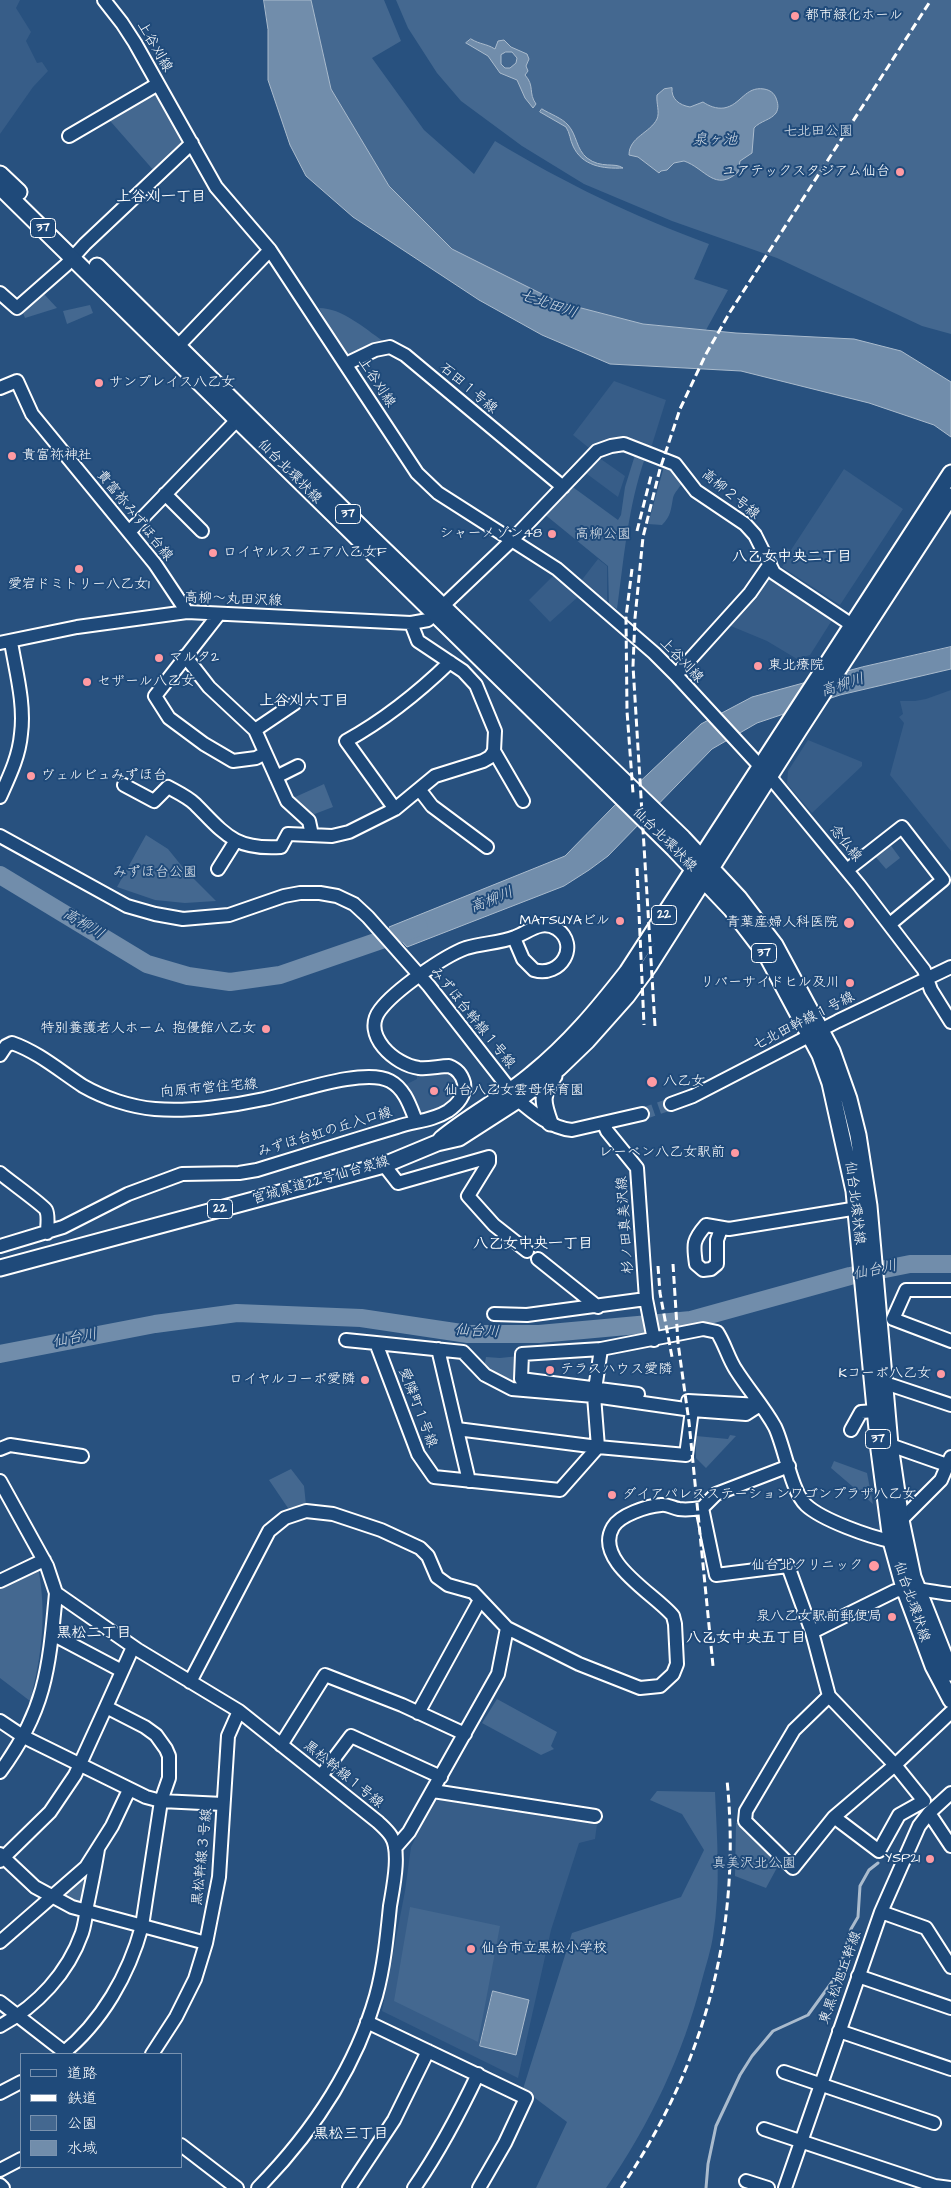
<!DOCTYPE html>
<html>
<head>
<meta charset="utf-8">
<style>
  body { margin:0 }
  #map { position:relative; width:951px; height:2188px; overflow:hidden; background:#28517f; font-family:"Architects Daughter","Klee One",sans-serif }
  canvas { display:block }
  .legend { position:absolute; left:20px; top:2053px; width:162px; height:115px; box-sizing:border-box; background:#1f4a7a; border:1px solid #7992af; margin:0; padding:6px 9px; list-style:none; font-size:15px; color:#fff }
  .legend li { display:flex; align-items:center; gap:10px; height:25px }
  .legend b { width:25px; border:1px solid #7992af }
</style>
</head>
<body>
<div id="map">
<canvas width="951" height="2188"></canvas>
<ul class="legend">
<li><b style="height:6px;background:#1f4a7a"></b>道路</li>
<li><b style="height:6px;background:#fff"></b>鉄道</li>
<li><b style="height:14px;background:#446890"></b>公園</li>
<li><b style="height:14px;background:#718dab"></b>水域</li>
</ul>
</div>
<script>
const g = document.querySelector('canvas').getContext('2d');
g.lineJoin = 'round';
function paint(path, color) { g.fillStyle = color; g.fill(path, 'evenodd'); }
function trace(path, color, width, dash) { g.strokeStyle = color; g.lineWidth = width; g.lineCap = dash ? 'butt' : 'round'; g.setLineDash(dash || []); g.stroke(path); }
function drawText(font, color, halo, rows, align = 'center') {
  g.font = font + ' "Architects Daughter","Klee One",sans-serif'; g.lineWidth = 4; g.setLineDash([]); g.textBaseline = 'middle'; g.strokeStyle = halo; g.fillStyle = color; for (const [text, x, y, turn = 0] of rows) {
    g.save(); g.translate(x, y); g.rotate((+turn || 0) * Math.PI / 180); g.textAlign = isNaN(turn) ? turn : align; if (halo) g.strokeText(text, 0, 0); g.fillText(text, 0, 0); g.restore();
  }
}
paint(new Path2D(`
  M0,0H20L16,8L31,32L26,41L37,63L42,62L48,71L33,87L0,134Z
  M614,381L666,400L651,448L623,437H611L596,443L589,448L573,435Z
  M598,457L625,476L618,497L583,471Z
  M844,469L903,509L840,605L782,567L787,559L781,555L786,548L791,550Z
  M598,559L607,566V604L581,581Z
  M767,573L834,617L810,655L797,659L767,641L726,624Z
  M555,574L579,596L550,622L529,600Z
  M951,690V851L890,775L904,723L899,717L903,714L900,701H915L926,699Z
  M808,740L862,762V766L812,813L787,784L788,771Z
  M417,1072H449L457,1079V1095L454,1100L437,1111L426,1115L419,1112L407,1084L417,1079Z
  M441,1785L599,1809L595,1839L579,1843L551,1930L518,2078L382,2011L405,1891L411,1847Z`), '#375d88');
paint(new Path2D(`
  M311,0H384L401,41L372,58L424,130L474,174L495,141C566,184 631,215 709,244L694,279L728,290L706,330L643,324L558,302L452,249L389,186L331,89Z
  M396,0H951V334L922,326L777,258L672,221L584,184L522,146L461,101L437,73L408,28Z
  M156,87L192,143L155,172L104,114Z
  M44,294L57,308L25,318L21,308Z
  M90,305L93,313L67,324L63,311Z
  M319,308C342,308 364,328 383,341L353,357L345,355Z
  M635,455L645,458C628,506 624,558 617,609L609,604L608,566L543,513L570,485L618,520L621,515L625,487Z
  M665,463L671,466L682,483C680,487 674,493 673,498C671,509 671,516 662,525L648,524Z
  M324,784L333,807L312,815L293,798Z
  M146,835L168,849L185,870L216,901L185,903L155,900L117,887Z
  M889,843L900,858L886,869L874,855Z
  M519,1356L518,1383H510L484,1368L486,1357L500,1358Z
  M730,1435L736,1436L706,1468L696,1458V1436L728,1439Z
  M834,1461L867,1473L873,1504L831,1468Z
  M291,1469L304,1486L306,1505L288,1508L269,1480Z
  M38,1567C47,1613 42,1656 30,1701L0,1678V1585Z
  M497,1699L557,1732L551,1746L554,1749L541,1755L482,1723Z
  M657,1791L715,1792C717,1839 721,1888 713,1936C711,1950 706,1965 702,1980C683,2055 650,2124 606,2188H536L567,2122L523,2089L572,1933L681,1897L704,1850L682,1814L650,1800Z
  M742,1821L779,1864L766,1888L735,1876L736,1823Z
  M88,1871L85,1907L62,1897Z
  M410,1907L500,1926L478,2042L394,2001Z`), '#446890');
const water = new Path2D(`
  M264,0H311L331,89L389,186L452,249L558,302L643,324L736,333L854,339L901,351L951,382V437L934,425L869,403L741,371L610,364L542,335L479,300L353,217L306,176L290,145L268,80V30Z
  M471,39C481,45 485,43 495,49L498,41L504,40L511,47L527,54L529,59L526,66L528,71L525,75C535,86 528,93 536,104L533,108L525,98L517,80L500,73L488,56L466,43ZM506,52H512L517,58L516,63L510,68H505L501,64V55Z
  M672,88C671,99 679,105 690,107L703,102C709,106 716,109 724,108C741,105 745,86 764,89C770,90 774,93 776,98C778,103 779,108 776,113C771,120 760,121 754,128L752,153L740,161L738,172C715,193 705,168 684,161L674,163L667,170L661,171L659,173L638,157L629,155C629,137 650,133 657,119C660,112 656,103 657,95L664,89Z
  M542,109C550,114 562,118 568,125C577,135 576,149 587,158C601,169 615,162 623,168C603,169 582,166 573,146C570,140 570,133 566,127L540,112Z
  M951,647V669L840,695L757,723L712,749L608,856L589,870L564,886L407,947L389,927L565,856L613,807L701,724L752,697L862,667Z
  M493,1991L529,2000L516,2055L480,2046Z`);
paint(water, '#718dab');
trace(water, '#aabbcd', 1);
trace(new Path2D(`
  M706,2188L708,2164L716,2126L740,2075L752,2056L773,2031L808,2015L832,1982L840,1968L851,1929L858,1917L860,1886L869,1870L878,1863`), '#aabbcd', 3);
trace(new Path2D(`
  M0,875L147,964L188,976L230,982L280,975L419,927
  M0,1354L155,1324L237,1313L361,1318L468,1334H539L638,1325L691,1320L850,1276L910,1264H951`), '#718dab', 18);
trace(new Path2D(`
  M642,1114L671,1104`), '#486b92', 12, [12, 6]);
const minor = new Path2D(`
  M104,0L122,23L135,43L216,187L270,250L417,473L438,493L557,569L654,653L676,675L770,777L859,885L924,970L931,990L951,1022
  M69,136L158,84
  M0,293L17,308L66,265L85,244L192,143
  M178,346L270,250
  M346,364L375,350L390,347L405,355L563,487
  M0,388L17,381L32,414L155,564L187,612
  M165,494L202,531
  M129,532L237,420
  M219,614L155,696L169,718L204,744L233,761L256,758L265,753
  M0,643L77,627L187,612L411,623L428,620L511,541L597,451L611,446L624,444L675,464L696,491L745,524L755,535L774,573L852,625
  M185,656L209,687L255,730L287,801L309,821L312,835
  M676,675L750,593L770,564
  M255,730L295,703
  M494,751L523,801
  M276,777L298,766
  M124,785L154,801L168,787C177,792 188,797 195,804C225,834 234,850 281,847L288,834L332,836L349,832L395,809L435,776L483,761L490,757L494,751L495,731L476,685L463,671L418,641L411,623
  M419,789L432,806L487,847
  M0,797C9,777 19,757 21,734C25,704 16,672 11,642
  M395,809L346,741C384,720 419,692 450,662
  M0,836L127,906L155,914L183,919L229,915L284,896L300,893H320L337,896L354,904L368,917L429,986L518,1100C533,1113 551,1128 572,1130L642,1114
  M218,869L235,842
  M847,870L902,827L943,880L890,924
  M0,1055L6,1046L12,1043C38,1052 60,1071 83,1086C104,1098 131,1107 155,1109C188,1112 232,1106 264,1099C294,1093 364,1067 390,1081C405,1089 410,1106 416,1121
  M671,1104L693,1096L838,1021L951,967
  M604,1124L607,1131L637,1168L646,1299L654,1340
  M384,1165L398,1183L489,1157V1162L468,1196L494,1225L527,1251
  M0,1173C8,1180 43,1205 46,1210C49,1216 47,1226 47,1233
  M721,1229L717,1240V1264L711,1269L703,1270L696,1264C693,1244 693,1240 706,1225L729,1229L864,1207
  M0,1246L63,1227L128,1194L182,1174L239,1173L257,1170C303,1156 350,1141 397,1127C414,1121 432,1121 448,1111C458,1104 466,1095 464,1083C462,1075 457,1069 449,1066C439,1066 430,1069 419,1068C395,1065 361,1035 380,1010C395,990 444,956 466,948C482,943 500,943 515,937C529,932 541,919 557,929C580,945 561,978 534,970L523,959L514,938
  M538,1259L598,1307
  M951,1290H906L893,1319L951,1341
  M494,1314L527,1315L646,1299
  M346,1340L376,1343
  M438,1349L469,1481
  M601,1349L522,1354L521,1379L638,1394
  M884,1385H891L951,1405
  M688,1401L760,1405
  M760,1405L746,1414L692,1410L594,1396L512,1389L485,1375L463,1352L376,1343L418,1454L434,1477L560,1490L598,1447L594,1396L601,1349L703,1329L717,1332C725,1344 728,1358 736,1370C748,1389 764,1407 775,1427C785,1448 791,1491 806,1505C822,1520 870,1537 891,1541
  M457,1429L598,1447L686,1455L692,1410
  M851,1430L861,1412L875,1411
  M890,1445L947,1465
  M0,1449L10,1445L82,1456
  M789,1466L716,1494L702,1508L716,1575L788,1566L812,1632L829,1696
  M0,1481L47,1566L56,1593L138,1650L239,1711L378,1822C382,1826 387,1830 391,1836C401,1851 393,1888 390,1906C387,1936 384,1967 376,1996C355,2069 311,2134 258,2188
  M901,1520L941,1480L951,1457
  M0,1581L44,1560
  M812,1632L895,1591C913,1586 932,1592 951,1594
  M52,1634L122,1671
  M190,1682L269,1531L285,1518L306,1511L333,1514L381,1530L420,1548L428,1556L437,1577L448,1585L473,1592L507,1628L579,1664L640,1688L660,1686L673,1674L677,1664L675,1624L673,1616C655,1594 593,1561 613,1527C620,1515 647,1506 661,1505C667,1504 673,1508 679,1509C686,1510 695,1509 702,1508
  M106,1707L133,1647
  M418,1713L480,1600
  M0,1721L24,1737L146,1797L161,1801L223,1804
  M281,1745L325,1675L402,1705L465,1734
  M0,1772C46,1710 49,1668 56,1593
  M321,1776L351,1736L441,1777
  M433,1791L595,1816
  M929,1813L951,1846
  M834,1817L879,1851L899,1815L924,1801L895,1765L829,1696L794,1730L746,1811L745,1821L793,1868L834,1817L895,1765L951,1712
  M395,1848L409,1832L498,1674L507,1628
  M0,1854L35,1887L72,1907L206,1943
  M0,1861L50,1812L75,1775L106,1707L145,1727L156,1735L166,1749L169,1756V1778L161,1801L142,1926C129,1974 102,2022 62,2054
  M881,1912L926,1928L951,1967
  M0,1942L86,1867L112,1826L129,1790
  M858,1976L951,2008
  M0,2002L67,2054
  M367,2022L526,2098L505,2143L479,2188
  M0,2026C37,2006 68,1973 82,1933C85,1924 86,1915 87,1906C91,1887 95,1868 98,1849
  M839,2031L951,2069
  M152,2054L176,2017L195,1979L206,1943L219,1877L228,1736L239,1711
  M784,2072L934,2123
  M0,2093L21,2082
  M764,2129L935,2186L951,2188
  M181,2145L237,2188
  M0,2170L21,2159
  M746,2181L768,2188
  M0,2185L3,2188
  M349,2188L394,2120L428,2051
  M414,2188C439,2152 459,2114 478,2074
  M785,2188L881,1912L919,1826L929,1813L951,1793`);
const major = new Path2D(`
  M0,174L19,192
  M0,187L674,849L731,909L767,956L820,1055L830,1083L854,1191L879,1450L891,1541L904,1588L933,1666L951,1700
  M97,266L369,535L683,838L739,898L775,945L832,1051L849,1099L858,1135L869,1206L890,1445L901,1520L913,1577L951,1673
  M550,1123C542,1101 541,1096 554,1076
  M441,1139C470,1115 504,1098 532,1074C569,1044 598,1009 627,972L951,473
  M0,1268L384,1165L437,1143L459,1138L518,1100L559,1068L587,1041L627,996L649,966L799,730L951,496`);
trace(minor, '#fff', 16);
trace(major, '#fff', 19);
trace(minor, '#1f4a7a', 12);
trace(major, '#1f4a7a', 15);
trace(new Path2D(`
  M637,531L651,476
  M632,569L626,617L627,711L633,793
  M637,868L644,1025
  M655,1026L633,666L635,618L643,537L660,469L680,409L706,354L730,312L931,0
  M673,1264L678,1343L689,1422L713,1666
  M658,1266L660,1293L672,1357
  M621,2188C705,2065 742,1928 727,1780`), '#fff', 3, [8, 4]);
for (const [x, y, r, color] of [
  [795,16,5,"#ff9aa2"],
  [900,172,5,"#ff9aa2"],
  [99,383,5,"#ff9aa2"],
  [12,456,5,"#ff9aa2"],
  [552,534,5,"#ff9aa2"],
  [213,553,5,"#ff9aa2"],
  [79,569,5,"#ff9aa2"],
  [159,658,5,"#ff9aa2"],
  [758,666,5,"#ff9aa2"],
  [87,682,5,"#ff9aa2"],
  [31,776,5,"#ff9aa2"],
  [620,921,5,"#ff9aa2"],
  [849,923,6,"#ff9aa2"],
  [850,983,5,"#ff9aa2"],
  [266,1029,5,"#ff9aa2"],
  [652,1082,6,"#ff9aa2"],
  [434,1091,5,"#ff9aa2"],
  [735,1153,5,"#ff9aa2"],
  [550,1370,5,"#ff9aa2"],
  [941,1374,5,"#ff9aa2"],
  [365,1380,5,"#ff9aa2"],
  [612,1495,5,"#ff9aa2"],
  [874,1566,6,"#ff9aa2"],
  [892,1617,5,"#ff9aa2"],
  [930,1859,5,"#ff9aa2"],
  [471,1949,5,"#ff9aa2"]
]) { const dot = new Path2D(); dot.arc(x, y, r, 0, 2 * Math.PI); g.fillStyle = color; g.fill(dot); trace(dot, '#1f4a7a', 2); }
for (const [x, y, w] of [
  [43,228,25],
  [348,514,25],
  [664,915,25],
  [764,953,25],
  [220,1209,25],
  [878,1439,25]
]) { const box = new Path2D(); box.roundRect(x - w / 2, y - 9.5, w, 19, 4); g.fillStyle = '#1f4a7a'; g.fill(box); trace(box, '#fff', 1); }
drawText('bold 12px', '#fff', null, [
  ["37",43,228],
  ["37",348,514],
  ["22",664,915],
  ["37",764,953],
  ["22",220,1209],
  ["37",878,1439]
]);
drawText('14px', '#fff', '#1f4a7a', [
  ["都市緑化ホール",805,16],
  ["ユアテックスタジアム仙台",890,172,"right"],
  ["サンプレイス八乙女",109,383],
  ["貴富祢神社",22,456],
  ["シャーメゾン48",542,534,"right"],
  ["ロイヤルスクエア八乙女F",223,553],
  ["愛宕ドミトリー八乙女1",79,585,"center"],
  ["マルタ2",169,658],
  ["東北療院",768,666],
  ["セザール八乙女",97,682],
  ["ヴェルビュみずほ台",41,776],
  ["MATSUYAビル",610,921,"right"],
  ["青葉産婦人科医院",838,923,"right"],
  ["リバーサイドヒル及川",840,983,"right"],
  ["特別養護老人ホーム 抱優館八乙女",256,1029,"right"],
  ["八乙女",663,1082],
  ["仙台八乙女雲母保育園",444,1091],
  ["レーベン八乙女駅前",725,1153,"right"],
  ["テラスハウス愛隣",560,1370],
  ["Kコーポ八乙女",931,1374,"right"],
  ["ロイヤルコーポ愛隣",355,1380,"right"],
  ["ダイアパレスステーションワゴンプラザ八乙女",622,1495],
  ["仙台北クリニック",863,1566,"right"],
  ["泉八乙女駅前郵便局",882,1617,"right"],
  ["YSP21",920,1859,"right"],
  ["仙台市立黒松小学校",481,1949]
], 'left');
drawText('14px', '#fff', '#1f4a7a', [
  ["上谷刈線",154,47,60],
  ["上谷刈線",376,383,57],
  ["石田１号線",468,389,40],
  ["仙台北環状線",289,472,45],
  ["高柳２号線",730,495,39],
  ["貴富祢みずほ台線",134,516,51],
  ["高柳～丸田沢線",233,600,2],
  ["上谷刈線",681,661,46],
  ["仙台北環状線",664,840,45],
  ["念仏線",845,844,51],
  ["みずほ台幹線１号線",472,1018,51],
  ["七北田幹線１号線",804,1022,-27],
  ["向原市営住宅線",209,1089,-5],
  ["みずほ台虹の丘入口線",325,1133,-17],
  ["宮城県道22号仙台泉線",321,1181,-16],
  ["仙台北環状線",854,1203,83],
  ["杉ノ田真美沢線",626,1225,-94],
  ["愛隣町１号線",417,1408,69],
  ["仙台北環状線",911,1602,71],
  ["黒松幹線１号線",343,1775,39],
  ["黒松幹線３号線",203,1857,-84],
  ["東黒松旭丘幹線",841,1978,-70]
]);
drawText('14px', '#dae1e9', '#1f4a7a', [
  ["七北田公園",818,132],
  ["高柳公園",603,535],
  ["みずほ台公園",155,873],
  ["真美沢北公園",754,1864]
]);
drawText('italic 15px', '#d4dde6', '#1f4a7a', [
  ["泉ヶ池",715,141],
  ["七北田川",548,305,19],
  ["高柳川",843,686,-18],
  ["高柳川",492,901,-22],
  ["高柳川",83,925,31],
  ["仙台川",875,1271,-12],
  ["仙台川",477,1332,3],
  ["仙台川",75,1339,-11]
]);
drawText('bold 15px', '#fff', '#1f4a7a', [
  ["上谷刈一丁目",161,198],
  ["八乙女中央二丁目",792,558],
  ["上谷刈六丁目",304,702],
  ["八乙女中央一丁目",533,1245],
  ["黒松二丁目",94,1634],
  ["八乙女中央五丁目",746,1639],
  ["黒松三丁目",351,2135]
]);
</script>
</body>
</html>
